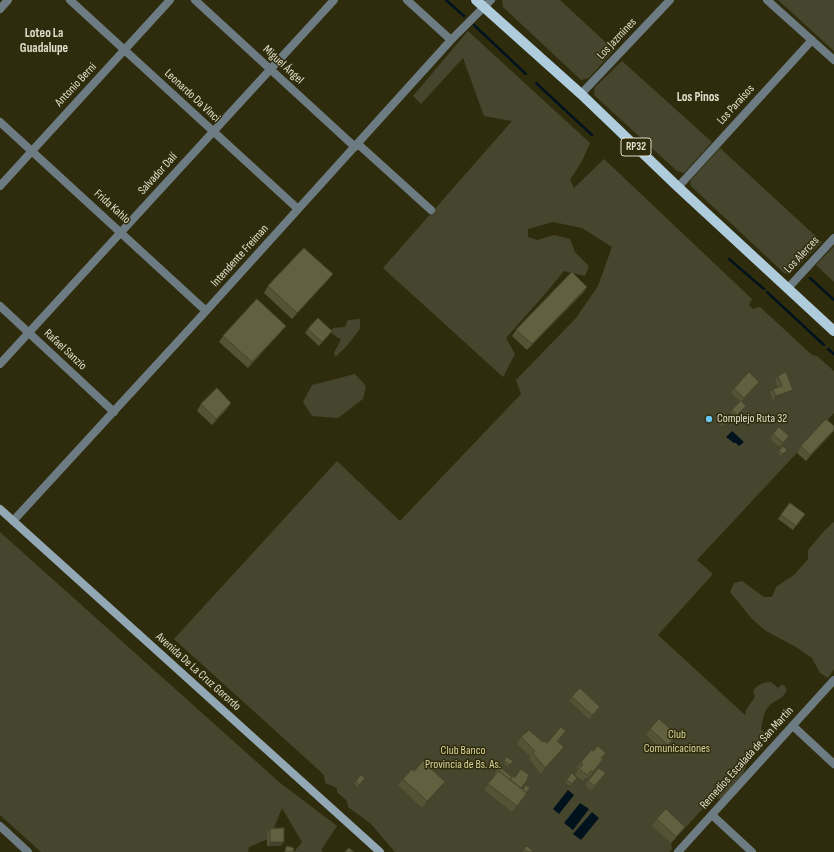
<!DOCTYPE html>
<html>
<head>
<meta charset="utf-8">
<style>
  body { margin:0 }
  canvas { display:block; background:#2f2c0d }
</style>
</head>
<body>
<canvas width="834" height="852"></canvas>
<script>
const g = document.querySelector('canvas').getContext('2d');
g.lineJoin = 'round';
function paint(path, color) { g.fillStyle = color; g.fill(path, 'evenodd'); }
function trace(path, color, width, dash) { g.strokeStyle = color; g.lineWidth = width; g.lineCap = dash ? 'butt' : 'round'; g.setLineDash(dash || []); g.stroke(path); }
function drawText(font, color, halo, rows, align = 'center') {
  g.font = font + ' "Sofia Sans Condensed",sans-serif'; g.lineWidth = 3; g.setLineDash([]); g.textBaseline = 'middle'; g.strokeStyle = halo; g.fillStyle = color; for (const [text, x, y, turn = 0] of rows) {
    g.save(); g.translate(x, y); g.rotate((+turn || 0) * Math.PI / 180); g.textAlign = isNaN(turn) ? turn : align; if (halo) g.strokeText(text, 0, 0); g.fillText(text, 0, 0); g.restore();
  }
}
paint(new Path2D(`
  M502,0H560L614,50L589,78L581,80L503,7Z
  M778,0H834V51Z
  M468,31L590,143L582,161L570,180L574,188L604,159L752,299L749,305L753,309L760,307L812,355L817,356L834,371V413L697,560L713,574L658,635L745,715L746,710L755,697L753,691C757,685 763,682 771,682L778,688L781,685H784L787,690C781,701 778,698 770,705C763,711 763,721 761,729L768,736L763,743V748C747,756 742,777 736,794L726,801L718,798L711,800L671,843L672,849L669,852H395L371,824L348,807L347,801L337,792V788L325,783L324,776L322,773L174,639L337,461L400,521L521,394L516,380L576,318L598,286L612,247L582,228L553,222L528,229V237L537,240L554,235L570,239L575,252L589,266L585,276L564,271L545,294L506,338L515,354L503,377L383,268L512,121L484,116L463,58L421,104L413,96Z
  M622,61L712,142L684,173L677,171L594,95L595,87Z
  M720,148L822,242L790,274L784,273L691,186L690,181Z
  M834,246V282L816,265Z
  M360,319V329L346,347L335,357L334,353L341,339L335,336L330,332L333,328L345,327L348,320Z
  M355,374L366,386L363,399L338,418L312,416L303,402L312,385Z
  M834,522V669L828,678L820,673L812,658L796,647L766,631L752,619L730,592L734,583L742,581L764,597H772L776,587L786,580L794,575L808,559V550L825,530Z
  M0,532L279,782L337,826L321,850L323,852H294L302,842L282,808L270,838L249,847L248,852H41L0,815Z`), '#46452d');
paint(new Path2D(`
  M732,431L744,442L739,446L736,443H734L726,437Z
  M568,790L574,795L559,814L553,809Z
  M580,803L589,809L573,830L564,823Z
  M592,812L599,818L581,840L573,834Z`), '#00131d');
trace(new Path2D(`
  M446,0L464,16
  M474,25L526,74
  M536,83L592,135
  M729,259L764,289
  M810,278L834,300
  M767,292L824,345
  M828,349L834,354`), '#00131d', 2.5);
trace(new Path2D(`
  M70,0L298,209
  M195,0L355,147
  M407,0L451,40
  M767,0L834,60
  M0,9L8,0
  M581,94L670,0
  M0,122L206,311
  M358,144L431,210
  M0,186L170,0
  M678,187L812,40
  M788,288L834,238
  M0,306L114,412
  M0,364L334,0
  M13,521L206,311L451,40L491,0
  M793,726L834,764
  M712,815L752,852
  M0,826L28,852
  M678,852L834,680`), '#6d7b83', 8);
trace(new Path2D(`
  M0,509L380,852`), '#92a8b5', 8);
trace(new Path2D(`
  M476,0L581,94L678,187L834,331`), '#aeccdb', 10);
paint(new Path2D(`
  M328,280L292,319L264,293L268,286Z
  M587,287L583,293L527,350L512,336L516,330Z
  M308,329L329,335L319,346L305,333Z
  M281,332L248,368L219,342L223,336Z
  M778,376L793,390L790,394L773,400L770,393L773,389L778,387L775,380Z
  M759,382L756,386L742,402L744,408L735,417L730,412L740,401L731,393L734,389Z
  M231,403L227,409L212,425L197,411L201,404Z
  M722,422H727L723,426L720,424Z
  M834,426V431L831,434L806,461L797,453L801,446Z
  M773,434L786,440L780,447L770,439Z
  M779,451L785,452L781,456L778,453Z
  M790,503L805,514L793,530L778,519Z
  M572,697L597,711L589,719L569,701Z
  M650,729L673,742L664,752L646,735Z
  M521,737L547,743L561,737L558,742L560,754L541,774L529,759L531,757L517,744Z
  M593,751L606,753L602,758L599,765L588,778L586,777L583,781L575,775L578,770L577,768L581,762Z
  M507,757L513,761L508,767L503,763Z
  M500,767L512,777L527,778L521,788L527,793L512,812L484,790L494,777L493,776Z
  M572,773L577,778L570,786L565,782Z
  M606,773L591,791L585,785L588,781Z
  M403,779L441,788L422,808L398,785Z
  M364,780L358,787L354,783L356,781Z
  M657,819L685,827L680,833L671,843L652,826Z
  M270,829L281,846H267V833Z
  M524,849L532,852H523V851Z`), '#545336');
paint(new Path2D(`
  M333,274L328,280L292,319L297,313Z
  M587,287L583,293L527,350L532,344Z
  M286,326L281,332L248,368L252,362Z
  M332,331L329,335L319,346L322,342Z
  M759,382L756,386L741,402L744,398Z
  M793,390L790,394L773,400L776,396Z
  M231,403L227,409L212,425L216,419Z
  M834,430L831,434L806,461L810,455Z
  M677,735L673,742L664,752L668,745Z
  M564,747L560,754L541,774L545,768Z
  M445,782L441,788L422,808L427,801Z
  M270,842H284L281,846H267Z`), '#45432c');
const building = new Path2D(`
  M304,248L333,274L297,313L268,286Z
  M572,272L587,287L532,344L516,330Z
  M257,299L286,326L252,362L223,336Z
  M318,318L332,331L322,342L308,329Z
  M749,372L759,382L744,398L734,389Z
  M786,372L793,390L776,396L773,389L782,386L778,376Z
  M217,388L231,403L216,419L201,404Z
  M741,401L746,406L737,415L732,410Z
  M724,419L727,422L724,424L722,422Z
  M826,419L834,426V430L810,455L801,446Z
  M779,427L789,436L783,443L773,434Z
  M783,446L787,450L783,454L779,451Z
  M790,503L805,514L796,526L781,515Z
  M580,688L600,707L592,715L572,697Z
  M659,719L677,735L668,745L650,729Z
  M561,727L566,731L557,741L564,747L545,768L533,753L535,751L521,737L529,730L543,742L544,741L547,743Z
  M598,746L606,753L601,758L603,759L593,772L591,771L587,775L579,769L583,764L581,762L592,749L593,751Z
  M507,757L513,761L510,765L504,761Z
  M423,761L445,782L427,801L403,779L412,769L414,771Z
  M500,767L512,777L510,780L499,771L495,775L494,774Z
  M599,768L606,773L594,786L588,781Z
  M521,769L529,775L527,778L528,779L521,788L510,780L513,776L515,777Z
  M499,771L527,793L517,806L488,784Z
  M572,773L577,778L572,784L567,780Z
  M361,775L365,778L359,785L356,781Z
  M526,785L530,788L526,793L523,790Z
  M666,809L685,827L676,837L657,819Z
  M284,828V842H270V829Z
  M287,846L294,848L293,852H285Z
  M527,846L533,851L532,852H527L524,849Z
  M349,848L354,852H345Z`);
paint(building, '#62603f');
trace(building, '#45432c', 1);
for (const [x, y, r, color] of [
  [709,419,4,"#67c4f0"]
]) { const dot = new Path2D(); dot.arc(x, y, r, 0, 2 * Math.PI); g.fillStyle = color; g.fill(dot); trace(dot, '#2f2c0d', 1.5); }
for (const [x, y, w] of [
  [636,147,30]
]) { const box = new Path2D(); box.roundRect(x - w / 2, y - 9, w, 18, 3); g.fillStyle = '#2f2c0d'; g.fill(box); trace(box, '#e0decc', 1); }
drawText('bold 11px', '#e0decc', null, [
  ["RP32",636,147]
]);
drawText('12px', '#e0decc', '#2f2c0d', [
  ["Los Jazmines",617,39,-47],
  ["Miguel Ángel",283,65,43],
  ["Antonio Berni",76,85,-47],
  ["Leonardo Da Vinci",192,96,43],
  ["Los Paraísos",736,105,-48],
  ["Salvador Dalí",158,174,-48],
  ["Frida Kahlo",112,207,42],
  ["Los Alerces",802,255,-47],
  ["Intendente Freiman",240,256,-48],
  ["Rafael Sanzio",65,350,43],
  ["Avenida De La Cruz Gorordo",198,672,42],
  ["Remedios Escalada de San Martin",747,758,-48]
]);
drawText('12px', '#e0decc', '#2f2c0d', [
  ["Complejo Ruta 32",717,419]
], 'left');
drawText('12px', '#d7d299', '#2f2c0d', [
  ["Club",677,735],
  ["Comunicaciones",677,749],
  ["Club Banco",463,751],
  ["Provincia de Bs. As.",463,765]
]);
drawText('bold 13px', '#e0decc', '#2f2c0d', [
  ["Loteo La",44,34],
  ["Guadalupe",44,49],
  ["Los Pinos",698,98]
]);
</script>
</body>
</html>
